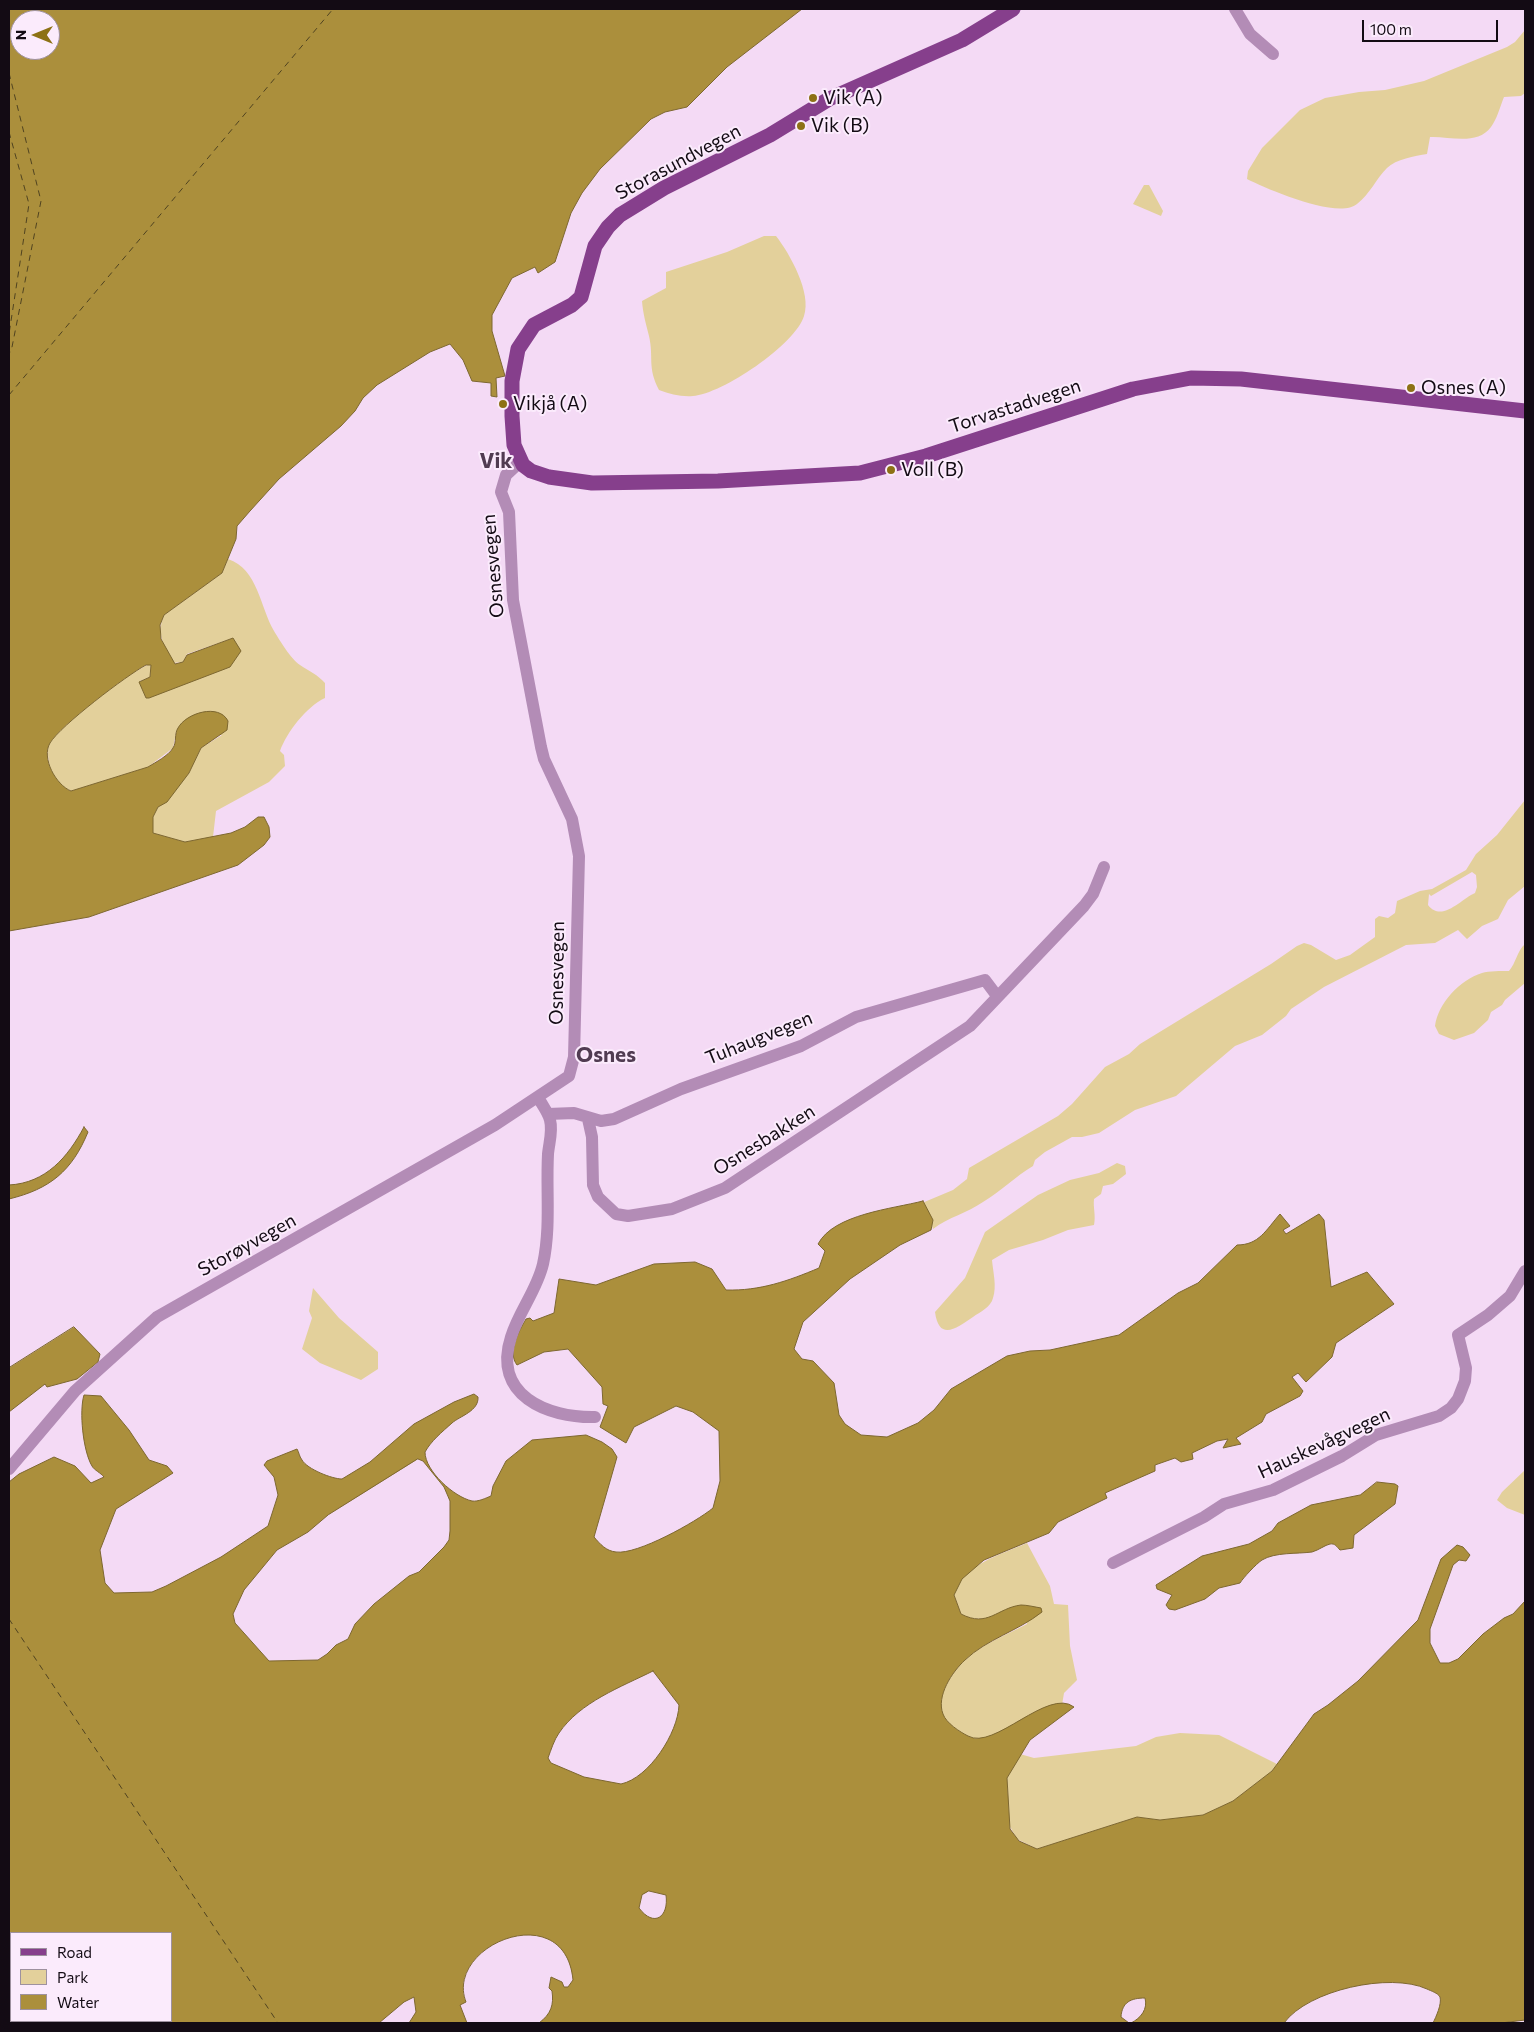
<!DOCTYPE html>
<html>
<head>
<meta charset="utf-8">
<style>
  body { margin:0 }
  #map { position:relative; width:1534px; height:2032px; overflow:hidden; background:#f4daf5; font-family:Commissioner,sans-serif }
  canvas { display:block }
  .frame { position:absolute; inset:0; border:10px solid #130b14; pointer-events:none }
  .legend { position:absolute; left:10px; top:1932px; width:162px; height:90px; box-sizing:border-box; background:#fbebfc; border:1px solid #9e919f; margin:0; padding:6px 9px; list-style:none; font-size:15px; color:#130b14 }
  .legend li { display:flex; align-items:center; gap:10px; height:25px }
  .legend b { width:25px; border:1px solid #9e919f }
  .north { position:absolute; left:10px; top:10px; width:50px; height:50px; box-sizing:border-box; background:#fbebfc; border:1px solid #9e919f; border-radius:50%; rotate:270deg; font-size:14px; font-weight:700; line-height:20px; text-align:center; color:#130b14 }
  .north::after { content:''; display:block; margin:auto; width:18px; height:22px; background:#8d7115; clip-path:polygon(50% 0,100% 100%,50% 72%,0 100%) }
  .scale { position:absolute; left:1362px; top:20px; width:136px; height:22px; box-sizing:border-box; border:2px solid #130b14; border-top:0; padding-left:6px; font-size:15px; line-height:18px; white-space:nowrap; color:#130b14; -webkit-text-stroke:4px #fbebfc; paint-order:stroke }
</style>
</head>
<body>
<div id="map">
<canvas width="1534" height="2032"></canvas>
<div class="frame"></div>
<ul class="legend">
<li><b style="height:6px;background:#863f8c"></b>Road</li>
<li><b style="height:14px;background:#e3d09b"></b>Park</li>
<li><b style="height:14px;background:#ab8f3c"></b>Water</li>
</ul>
<div class="north">N</div>
<div class="scale">100 m</div>
</div>
<script>
const g = document.querySelector('canvas').getContext('2d');
g.lineJoin = 'round';
function paint(path, color) { g.fillStyle = color; g.fill(path, 'evenodd'); }
function trace(path, color, width, dash) { g.strokeStyle = color; g.lineWidth = width; g.lineCap = dash ? 'butt' : 'round'; g.setLineDash(dash || []); g.stroke(path); }
function drawText(font, color, halo, rows, align = 'center') {
  g.font = font + ' Commissioner,sans-serif'; g.lineWidth = 4; g.setLineDash([]); g.textBaseline = 'middle'; g.strokeStyle = halo; g.fillStyle = color; for (const [text, x, y, turn = 0] of rows) {
    g.save(); g.translate(x, y); g.rotate((+turn || 0) * Math.PI / 180); g.textAlign = isNaN(turn) ? turn : align; if (halo) g.strokeText(text, 0, 0); g.fillText(text, 0, 0); g.restore();
  }
}
paint(new Path2D(`
  M1525,30V93L1521,96L1504,97C1500,107 1497,119 1491,127C1477,146 1449,136 1430,137L1427,154C1415,156 1396,159 1387,168C1376,179 1370,194 1357,204C1338,220 1267,189 1247,179L1248,171L1262,148L1300,110L1325,98L1359,92L1385,90L1424,81L1507,47L1515,42Z
  M1144,185H1149L1163,211L1161,216L1133,204Z
  M764,236H776C790,254 812,293 804,316C795,345 722,394 693,396C681,397 670,394 659,390C647,367 654,358 649,336C646,324 643,314 642,301L666,288V272L727,252Z
  M228,559C258,569 260,607 274,631C280,641 291,659 300,665C309,671 318,675 325,683V698C306,707 287,732 280,751L284,755L285,766L269,782L216,811L213,837L185,842L153,833V817L158,807L189,773L201,748L222,735L176,732L173,748L148,767L71,791C65,788 59,785 55,779C50,772 45,750 50,742C60,727 135,667 151,664L150,677L140,681L146,698L233,638L187,654L183,662L173,663C164,646 156,634 164,615L222,573Z
  M1525,800V886L1508,900L1498,919L1482,926L1467,939L1458,930L1435,943L1406,945L1324,987L1291,1009L1286,1016L1262,1035L1235,1046L1176,1096L1135,1110L1099,1133L1082,1137H1072L1045,1152L1035,1160L1033,1166C1016,1176 1001,1191 983,1202C967,1213 949,1217 933,1229L922,1203L953,1190L967,1179L969,1168L1058,1116L1072,1104L1105,1067L1129,1054L1140,1044L1271,964L1297,946L1304,943L1311,945L1336,960L1350,955L1375,937V919L1379,916L1388,918L1395,913L1397,901L1420,891L1432,889L1466,870L1476,854L1497,835ZM1472,872L1476,875L1477,887L1475,893C1461,899 1442,923 1428,905L1429,894L1431,896Z
  M1525,944V983L1505,1000L1502,1005L1491,1012L1488,1020L1474,1033L1454,1040L1439,1034L1435,1026C1438,1003 1460,980 1482,973C1489,971 1501,971 1509,971C1516,963 1517,951 1525,944Z
  M1117,1163L1125,1166L1126,1174L1113,1184L1103,1186L1101,1194L1094,1199C1093,1208 1096,1215 1094,1225L1068,1230L1043,1240L1009,1250L992,1260C993,1272 997,1286 993,1298C991,1307 980,1312 973,1317C957,1328 939,1342 935,1312L965,1278L985,1232L1038,1195L1070,1180L1099,1173Z
  M313,1288L339,1318L378,1352V1369L361,1380L320,1363L302,1349L312,1318L309,1311Z
  M1525,1470V1515L1507,1508L1497,1500L1502,1492Z
  M1027,1543L1050,1586L1054,1604L1068,1605L1070,1646L1077,1680L1064,1693L1062,1705C1029,1706 1004,1742 973,1738C965,1737 950,1725 945,1719C932,1701 951,1674 964,1661C981,1644 1007,1635 1027,1624L1021,1605C999,1613 983,1626 961,1614L953,1592C967,1563 1000,1555 1027,1543Z
  M1180,1733L1219,1735L1277,1764L1272,1771L1233,1801L1203,1815L1160,1820L1137,1817L1037,1849L1017,1839L1009,1825L1007,1778L1020,1754L1034,1758L1136,1746L1156,1737Z`), '#e3d09b');
const water = new Path2D(`
  M9,9H802L727,67L687,107L665,112L651,119L600,169L582,193L571,213L555,262L538,273L535,267L512,278L492,315V331L505,376L496,378L497,397L491,396V383L472,381L463,360L450,344L430,352L377,385L363,398L355,411L341,426L279,479L250,511L237,526L236,539L222,573L164,615L160,625L161,639L175,664L183,662L187,655L233,638L241,651L230,667L149,698H146L139,682L150,677L151,665H146C127,675 60,726 50,743C41,758 56,785 71,791L148,767C156,762 168,756 173,748C177,742 174,734 178,728C186,713 219,703 228,721L227,730L201,748L189,773L167,802L158,807L153,817V833L185,842L231,833L245,827L258,817H264L269,827L270,837L264,845L238,865L89,917L9,931ZM20,20H50V50H20Z
  M84,1127L88,1132C72,1171 50,1189 9,1199V1185C46,1183 68,1157 84,1127Z
  M923,1201L933,1220L931,1230L900,1245L850,1279L803,1322L794,1349L802,1359L813,1361L834,1383L839,1415L845,1424L861,1435L887,1437L918,1423L934,1410L951,1389L1007,1356L1030,1351L1050,1350L1119,1335L1178,1293L1198,1283L1237,1245C1259,1245 1266,1230 1280,1214L1290,1226L1283,1230L1286,1234L1319,1214L1324,1220L1331,1287L1367,1272L1394,1304L1336,1343L1332,1357L1306,1382L1298,1373L1292,1377L1303,1391L1300,1396L1266,1414L1262,1422L1236,1438L1241,1444L1223,1448L1228,1439L1217,1441L1192,1453L1193,1459L1181,1462L1175,1458L1155,1465V1471L1105,1493L1107,1498L1058,1522L1049,1533L984,1560L962,1579L954,1595L961,1614C988,1628 997,1608 1021,1605C1027,1605 1035,1607 1041,1608L1042,1612C1018,1631 987,1639 965,1660C952,1672 936,1696 943,1714C946,1723 960,1732 968,1736C994,1751 1048,1687 1074,1707L1030,1740L1007,1778L1010,1829L1019,1841L1037,1849L1137,1817L1160,1820L1203,1815L1233,1801L1272,1771L1314,1714L1328,1705L1358,1681L1418,1620L1441,1559L1457,1545L1463,1547L1470,1555L1466,1561L1459,1560L1453,1565L1430,1629V1643L1440,1663H1449L1458,1659L1483,1634L1504,1618L1513,1614L1525,1601V2020L1501,2023H1433C1436,2017 1442,2004 1440,1997C1438,1993 1431,1991 1427,1989C1390,1972 1308,1990 1284,2023H1131C1141,2018 1148,2009 1145,1998C1131,1998 1122,2002 1121,2017L1129,2023H539C551,2014 554,2005 552,1991L549,1988L551,1977L562,1982L564,1987H568L573,1980C565,1896 444,1945 466,2002L460,2005L467,2023H409L416,2012L414,1997L404,2002L379,2023H9V1482L19,1474L54,1457L75,1466L91,1483L104,1477C101,1473 94,1470 92,1466C83,1451 79,1411 84,1395L101,1396L129,1430L149,1460L167,1466L173,1473L116,1509L100,1550L105,1583L114,1593L152,1592L166,1586L221,1557L268,1526L278,1495L274,1477L264,1465L267,1461L297,1449C299,1452 299,1456 302,1460C307,1469 332,1479 342,1479L370,1462L414,1424L454,1402L474,1394L478,1397C479,1411 460,1416 452,1423C442,1432 431,1441 425,1452C425,1471 454,1497 472,1501C478,1502 486,1498 491,1496L493,1486L506,1461L532,1440L586,1435L602,1442L612,1449L617,1457L594,1537C600,1544 606,1551 616,1552C637,1555 696,1522 713,1508L720,1481L719,1431L693,1412L676,1406L634,1427L626,1443L600,1427L608,1406L603,1404L602,1387L568,1349L544,1352L517,1365C507,1352 519,1331 526,1319L530,1318L533,1321L554,1313L559,1279L596,1285L654,1264L695,1262L712,1269L726,1290C760,1291 788,1281 819,1268L825,1251L818,1244C834,1214 892,1209 923,1201ZM418,1459L423,1461L444,1487L450,1501V1531L449,1540L444,1547L419,1572L409,1576L374,1604L355,1624L348,1639L336,1645L327,1654L318,1660L269,1661L235,1623L233,1614L244,1590L277,1550L308,1532L328,1515ZM653,1671L679,1705C678,1733 649,1778 621,1784L584,1777L551,1763L548,1758C551,1750 554,1740 559,1733C580,1702 621,1687 653,1671ZM649,1891L666,1895C669,1917 654,1928 639,1908L642,1895ZM11,1933H171V2021H11Z
  M74,1327L100,1354L98,1362L77,1379L47,1387L45,1384L9,1412V1368Z
  M1377,1482L1395,1484L1398,1486L1395,1504L1354,1535L1353,1548L1340,1550C1337,1547 1335,1543 1330,1544C1325,1545 1319,1550 1312,1552C1297,1554 1275,1552 1262,1560C1256,1564 1243,1578 1240,1583L1219,1588L1205,1599L1175,1610L1169,1609L1166,1605L1172,1595L1157,1589L1156,1585L1202,1556L1249,1544L1272,1531L1278,1523L1311,1505L1360,1495Z`);
paint(water, '#ab8f3c');
trace(water, '#7d6730', 1);
trace(new Path2D(`
  M9,73L41,201L12,347L9,354
  M9,132L29,204L9,334
  M9,395L333,9
  M9,1619L278,2023`), '#504320', 1, [6, 5]);
trace(new Path2D(`
  M1235,9L1250,34L1273,54
  M538,1097C542,1105 548,1112 550,1120C553,1131 549,1143 548,1154C546,1191 551,1227 543,1264C537,1290 519,1311 511,1337C492,1395 547,1418 595,1417
  M548,1114L574,1113L601,1121L614,1119L681,1089L801,1046L856,1017L985,980L997,996
  M588,1119L592,1137L593,1185L598,1197L616,1214L628,1216L672,1209L725,1188L970,1026L1084,906L1093,894L1104,867
  M9,1469L75,1391L157,1317L495,1125L569,1076L574,1057L579,856L572,819L544,759L541,747L513,600L509,512L501,492L506,475L520,462
  M1113,1563L1204,1517L1224,1504L1273,1490L1342,1456L1376,1435L1439,1416L1451,1408L1458,1399L1465,1381L1466,1368L1458,1335L1488,1315L1510,1296L1525,1271`), '#b38cb6', 12);
trace(new Path2D(`
  M1013,9L962,40L829,99L770,135L664,188L620,215L608,227L595,246L581,297L572,305L534,325L518,349L512,381V416L514,445L523,465L531,471L549,477L592,483L718,481L860,473L926,456L1133,389L1191,378L1241,379L1525,411`), '#863f8c', 15);
for (const [x, y, r, color] of [
  [813,98,5,"#8d7115"],
  [801,126,5,"#8d7115"],
  [1411,388,5,"#8d7115"],
  [503,404,5,"#8d7115"],
  [891,470,5,"#8d7115"]
]) { const dot = new Path2D(); dot.arc(x, y, r, 0, 2 * Math.PI); g.fillStyle = color; g.fill(dot); trace(dot, '#fbebfc', 2); }
drawText('19px', '#130b14', '#fbebfc', [
  ["Vik (A)",823,98],
  ["Vik (B)",811,126],
  ["Osnes (A)",1421,388],
  ["Vikjå (A)",513,404],
  ["Voll (B)",901,470]
], 'left');
drawText('19px', '#130b14', '#fbebfc', [
  ["Storasundvegen",678,162,-28],
  ["Torvastadvegen",1015,406,-18],
  ["Osnesvegen",493,566,-95],
  ["Osnesvegen",557,973,-89],
  ["Tuhaugvegen",759,1038,-22],
  ["Osnesbakken",764,1140,-32],
  ["Storøyvegen",247,1245,-29],
  ["Hauskevågvegen",1324,1443,-25]
]);
drawText('bold 21px', '#513c52', '#fbebfc', [
  ["Vik",496,461],
  ["Osnes",606,1055]
]);
</script>
</body>
</html>
